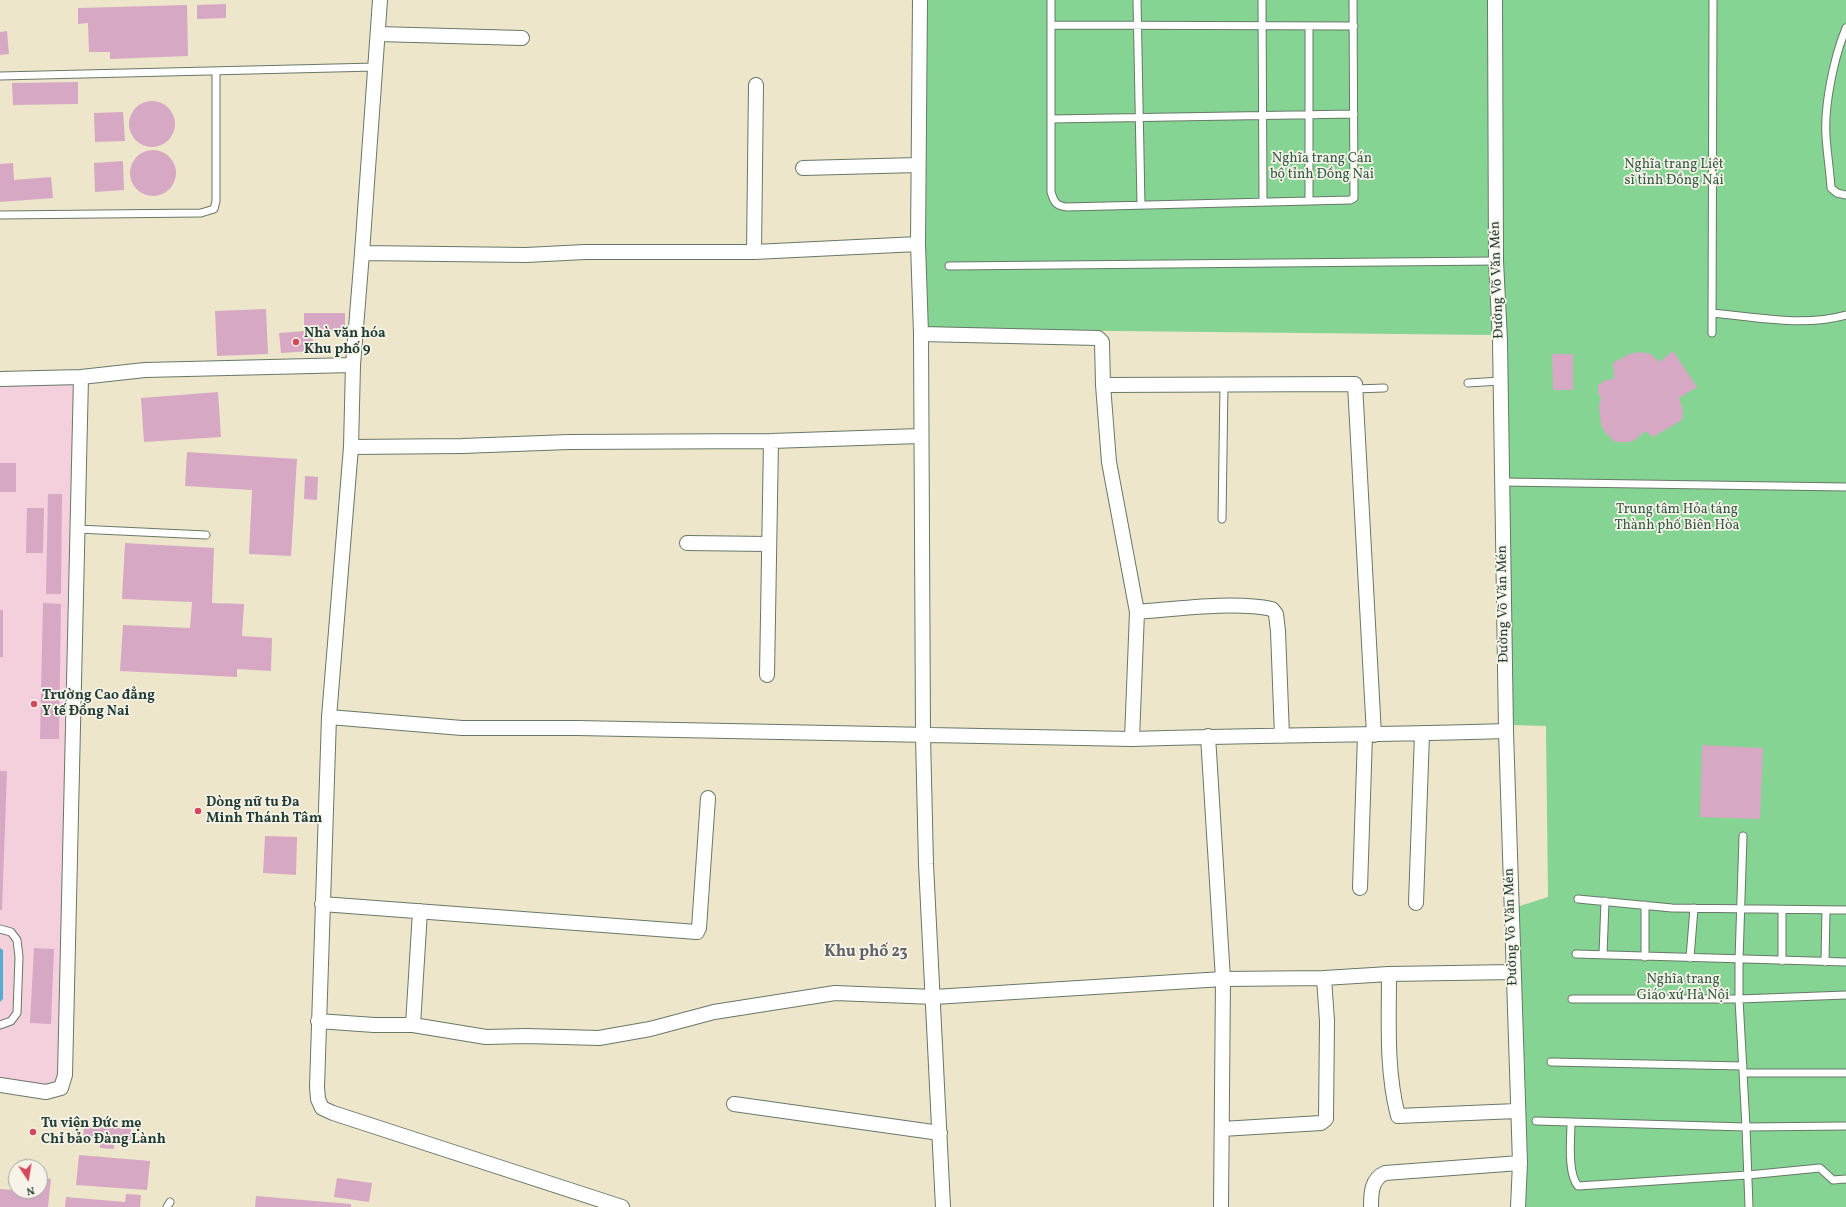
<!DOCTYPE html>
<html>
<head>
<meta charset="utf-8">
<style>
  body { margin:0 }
  #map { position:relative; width:1846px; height:1207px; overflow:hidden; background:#eee6ca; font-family:Vollkorn,serif }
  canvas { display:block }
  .north { position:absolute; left:8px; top:1159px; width:40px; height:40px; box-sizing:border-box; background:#f7f3e8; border:1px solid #a1aaa0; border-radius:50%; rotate:168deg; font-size:11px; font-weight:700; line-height:16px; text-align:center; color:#1f3d34 }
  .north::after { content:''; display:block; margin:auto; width:14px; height:18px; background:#d1495b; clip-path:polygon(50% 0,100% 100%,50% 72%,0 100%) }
</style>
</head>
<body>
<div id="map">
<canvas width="1846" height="1207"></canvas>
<div class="north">N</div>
</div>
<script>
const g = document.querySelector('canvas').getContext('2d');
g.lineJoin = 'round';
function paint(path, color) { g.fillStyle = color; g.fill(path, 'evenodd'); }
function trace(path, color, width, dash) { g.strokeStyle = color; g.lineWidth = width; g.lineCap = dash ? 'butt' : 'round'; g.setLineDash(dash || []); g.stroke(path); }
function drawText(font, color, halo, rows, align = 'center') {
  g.font = font + ' Vollkorn,serif'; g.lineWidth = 3.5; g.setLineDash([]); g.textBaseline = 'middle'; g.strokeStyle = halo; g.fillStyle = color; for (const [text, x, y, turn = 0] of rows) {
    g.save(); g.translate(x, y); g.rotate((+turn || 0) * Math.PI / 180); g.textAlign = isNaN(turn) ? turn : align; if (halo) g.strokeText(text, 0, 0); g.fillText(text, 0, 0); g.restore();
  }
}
paint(new Path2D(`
  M75,382L60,1074L57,1083L45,1087L0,1079V384Z`), '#f4cfdc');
paint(new Path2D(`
  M926,0H1489L1494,335L926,329L924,247Z
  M1500,0H1846V1207H1524L1517,907L1548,897L1546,726L1512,725L1502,261Z`), '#85d493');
paint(new Path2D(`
  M0,948L3,950V999L0,1002Z`), '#55aed2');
paint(new Path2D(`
  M226,4V18L197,19V5Z
  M187,5L188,56L110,59V52H89L88,23L78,24V8Z
  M7,31L9,54L0,55V32Z
  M78,82V104L13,105L12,83Z
  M129 124a23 23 0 1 1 46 0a23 23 0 1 1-46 0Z
  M123,112L125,141L95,142L94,113Z
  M130 173a23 23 0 1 1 46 0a23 23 0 1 1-46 0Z
  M123,161L124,190L95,192L94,163Z
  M13,163L14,180L51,177L53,198L0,202V164Z
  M266,309L268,354L217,356L215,311Z
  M304,313H345V330L312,331L314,351L281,353L279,333L304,331Z
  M1673,351L1697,387L1679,398L1683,410L1682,420L1653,437L1645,431L1636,439L1630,442H1615L1605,432L1601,425L1599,406L1601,398L1598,393V385L1606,380L1614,379L1613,363L1629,354L1640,352L1651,354L1659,362Z
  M1552,354H1573V390H1553Z
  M218,392L221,437L144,442L141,398Z
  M187,452L297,459L291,556L249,554L252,490L185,486Z
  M0,463H16V492H0Z
  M305,476L318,477L317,500L304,499Z
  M48,494H62L61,594H46Z
  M27,508H44L43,553H26Z
  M125,543L214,548L212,603L244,604L242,636L272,638L271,671L237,669V677L120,671L123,625L190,628L192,602L122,599Z
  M43,603L61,604L59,739H40Z
  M0,610H3V657H0Z
  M1702,745L1763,748L1760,819L1700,817Z
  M0,771H7L2,910H0Z
  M265,836L297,837L296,875L263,873Z
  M34,948L54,949L51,1024L30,1023Z
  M84,1127L131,1128V1140H114V1149L100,1148V1139H83Z
  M79,1155L150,1161L147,1190L76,1185Z
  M14,1176H16V1191H40V1178L51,1179L48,1207H0V1189L13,1190Z
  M337,1178L372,1183L369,1202L334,1197Z
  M126,1194L141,1195L140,1207H65L66,1197L125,1202Z
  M256,1196L351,1204V1207H255Z`), '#d6a8c4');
const lane = new Path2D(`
  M1051,0V192C1054,202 1056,206 1067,207L1350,200L1354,198L1353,0
  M1137,0L1141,205
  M1262,0L1263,202
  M1051,25L1354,26
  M1846,28C1834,57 1824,105 1826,136C1827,153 1830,171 1831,188L1837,193L1846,195
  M0,76L376,67
  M1051,119L1354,114
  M1309,201V26
  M0,215L201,213L214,209L216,201V71
  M949,266L1496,261
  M1712,313C1756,317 1803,327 1846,315
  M1712,333L1713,0
  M1468,383L1500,381
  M1355,389L1384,388
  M1502,482L1846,487
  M1222,519L1224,385
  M77,529L206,535
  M1743,836L1739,960V999L1746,1127L1749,1207
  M1578,899L1672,908L1846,910
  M1782,910V961
  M0,929L11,932L17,940L19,957L17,1013L11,1021L0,1025
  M1576,954L1846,962
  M1603,955L1605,901
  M1645,957V905
  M1690,958L1694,908
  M1825,962L1826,910
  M1572,999H1739L1846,995
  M1551,1062L1743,1066
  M1743,1073H1846
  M1536,1121L1746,1127L1846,1126
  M1571,1122C1571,1138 1567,1173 1578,1186L1748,1175L1820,1168L1833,1180L1846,1179
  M167,1207L170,1202`);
const street = new Path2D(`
  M380,0L362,253L353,365L351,447L329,717L317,1087L318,1099L322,1108L333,1113L622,1207
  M920,0L918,244L921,334L923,736L926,864L943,1207
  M1495,0L1496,261L1500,341L1506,731L1520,1163L1518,1207
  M378,34L522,38
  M803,168L918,165
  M754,252L756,85
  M362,253L526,255L585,252H754L918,244
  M921,334L1098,338L1102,342L1103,385L1109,462L1137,612L1132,739
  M0,379L81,377L145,370L353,365
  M1103,385L1355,384L1374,735
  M351,447L462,446L569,442L771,441L920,436
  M687,543L769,544
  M1137,612C1177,609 1233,601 1272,609L1276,614L1278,631L1282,736
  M767,675L771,441
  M329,717L462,728H577L1132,739C1257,735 1382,735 1506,731
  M1208,736L1223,979L1221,1207
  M1360,888L1365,735
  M1416,903L1422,734
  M322,904L697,932L699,928L708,798
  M1389,974C1389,1021 1386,1070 1398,1116L1517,1111
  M318,1021L374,1025H413L486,1037L526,1036L599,1038L650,1029L714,1012L835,993L934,997L1223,979L1324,978L1389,974L1513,972
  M413,1025L420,911
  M0,1085L46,1092L61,1088L65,1075L81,377
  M734,1104L940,1133
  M1222,1129L1321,1123L1326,1119L1327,1021L1324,978
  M1371,1207C1371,1194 1371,1179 1385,1173L1520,1163`);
trace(lane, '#677868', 9);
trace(street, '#677868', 16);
trace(lane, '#fff', 7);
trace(street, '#fff', 14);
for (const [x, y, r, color] of [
  [296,342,4,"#d1495b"],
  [34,704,4,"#d1495b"],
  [198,811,4,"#d1495b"],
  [33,1132,4,"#d1495b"]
]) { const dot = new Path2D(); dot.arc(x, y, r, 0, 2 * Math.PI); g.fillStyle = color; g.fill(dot); trace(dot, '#f7f3e8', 1.5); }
drawText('14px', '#335b47', '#f7f3e8', [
  ["Nghĩa trang Cán",1322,159],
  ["bộ tỉnh Đồng Nai",1322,175],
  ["Nghĩa trang Liệt",1674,165],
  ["sĩ tỉnh Đồng Nai",1674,181],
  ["Trung tâm Hỏa táng",1677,510],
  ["Thành phố Biên Hòa",1677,526],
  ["Nghĩa trang",1683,980],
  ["Giáo xứ Hà Nội",1683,996]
]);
drawText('14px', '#1f3d34', '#f7f3e8', [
  ["Đường Võ Văn Mén",1498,280,-92],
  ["Đường Võ Văn Mén",1504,604,-91],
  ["Đường Võ Văn Mén",1512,927,-92]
]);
drawText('bold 14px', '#1f3d34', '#f7f3e8', [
  ["Nhà văn hóa",304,334],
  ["Khu phố 9",304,350],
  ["Trường Cao đẳng",42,696],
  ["Y tế Đồng Nai",42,712],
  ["Dòng nữ tu Đa",206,803],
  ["Minh Thánh Tâm",206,819],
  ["Tu viện Đức mẹ",41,1124],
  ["Chỉ bảo Đàng Lành",41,1140]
], 'left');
drawText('bold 16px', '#5f6266', '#f7f3e8', [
  ["Khu phố 23",866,953]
]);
</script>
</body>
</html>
